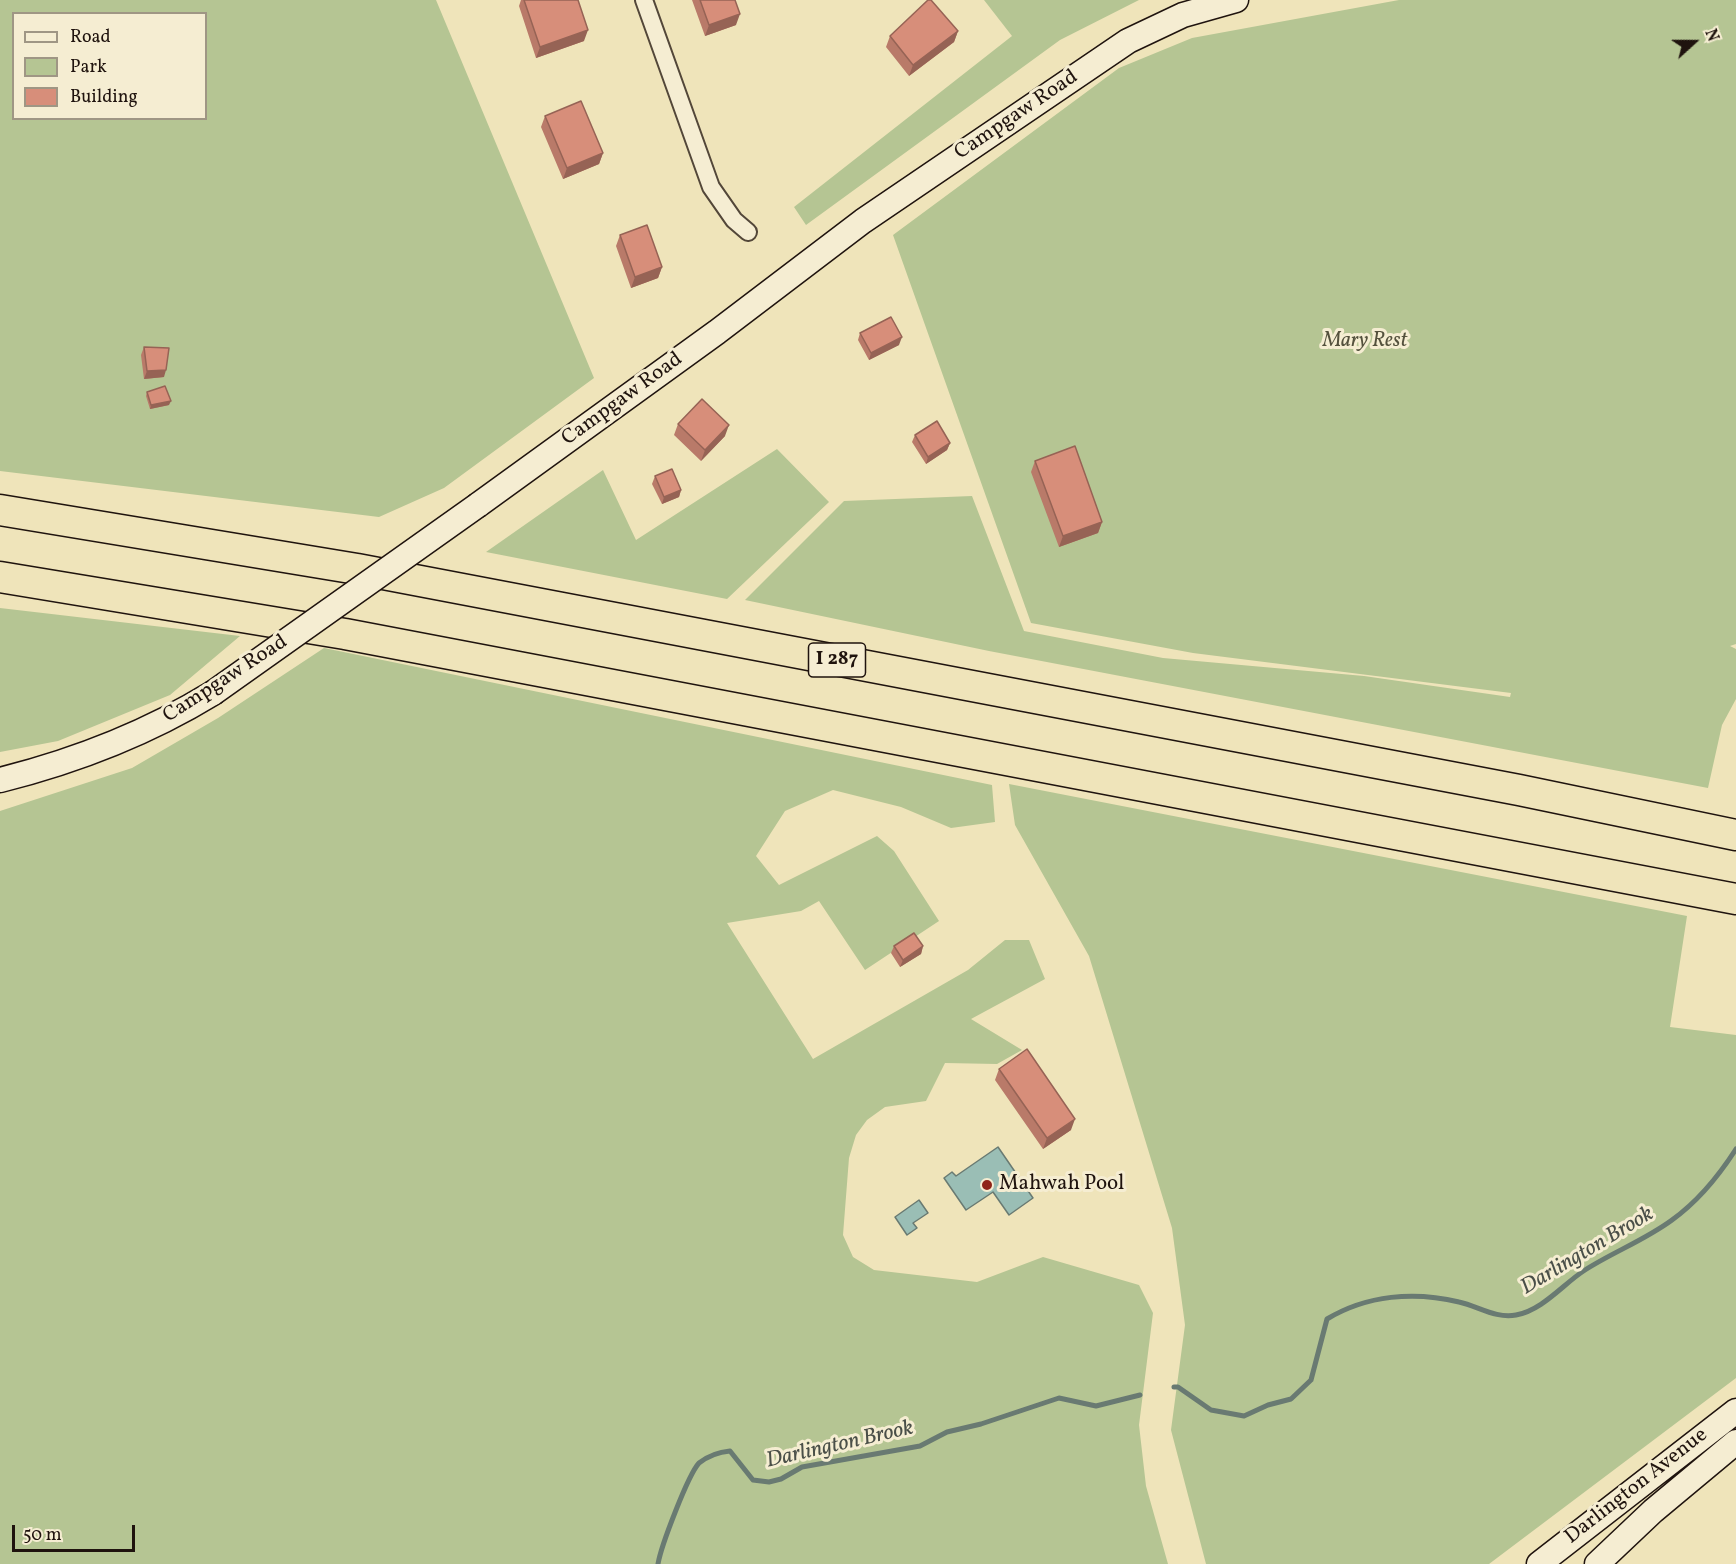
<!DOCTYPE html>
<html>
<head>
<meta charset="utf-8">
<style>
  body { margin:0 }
  #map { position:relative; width:1736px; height:1564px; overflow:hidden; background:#efe4ba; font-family:Vollkorn,serif }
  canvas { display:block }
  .legend { position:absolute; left:12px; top:12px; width:195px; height:108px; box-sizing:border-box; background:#f5edd2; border:2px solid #9f9684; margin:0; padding:8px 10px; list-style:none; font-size:18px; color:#1f130e }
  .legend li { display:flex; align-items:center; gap:12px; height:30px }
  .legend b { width:30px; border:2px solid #9f9684 }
  .north { position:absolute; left:1664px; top:12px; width:60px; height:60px; -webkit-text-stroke:4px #f5edd2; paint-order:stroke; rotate:69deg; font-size:16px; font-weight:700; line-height:24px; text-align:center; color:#1f130e }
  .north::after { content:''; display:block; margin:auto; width:21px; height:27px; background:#1f130e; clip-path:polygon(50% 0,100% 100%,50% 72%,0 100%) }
  .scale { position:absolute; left:12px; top:1525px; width:123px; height:27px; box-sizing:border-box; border:3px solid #1f130e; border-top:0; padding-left:8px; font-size:18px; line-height:21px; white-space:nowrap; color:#1f130e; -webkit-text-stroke:4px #f5edd2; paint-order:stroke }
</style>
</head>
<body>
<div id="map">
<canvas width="1736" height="1564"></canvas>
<ul class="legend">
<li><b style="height:8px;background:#f5edd2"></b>Road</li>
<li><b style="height:16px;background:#b5c593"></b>Park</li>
<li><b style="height:16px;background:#d78e7a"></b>Building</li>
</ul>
<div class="north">N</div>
<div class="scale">50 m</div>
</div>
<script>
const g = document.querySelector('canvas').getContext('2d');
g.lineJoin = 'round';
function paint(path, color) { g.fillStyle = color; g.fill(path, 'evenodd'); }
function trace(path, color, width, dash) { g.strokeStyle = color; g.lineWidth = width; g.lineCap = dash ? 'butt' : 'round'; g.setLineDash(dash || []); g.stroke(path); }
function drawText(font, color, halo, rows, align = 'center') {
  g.font = font + ' Vollkorn,serif'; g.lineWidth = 6; g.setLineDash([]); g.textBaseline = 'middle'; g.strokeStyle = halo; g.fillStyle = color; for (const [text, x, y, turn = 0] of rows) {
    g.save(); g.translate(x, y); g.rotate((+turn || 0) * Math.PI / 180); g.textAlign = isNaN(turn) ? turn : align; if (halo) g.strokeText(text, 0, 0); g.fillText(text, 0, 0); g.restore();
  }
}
paint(new Path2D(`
  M0,0H436L594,378L444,488L379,517L0,471ZM14,14H206V118H14Z
  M984,0H1139L1060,40L806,225L794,207L1012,36Z
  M1399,0H1736V644L1730,646L1736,649V699L1722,725L1708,788L989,651L745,600L844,501L972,496L1024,631L1163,658L1364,676L1510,697L1511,693L1193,653L1031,623L893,235L1119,68L1192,38Z
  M777,449L829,502L727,599L486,552L603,470L636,540Z
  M0,608L240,636L170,695L58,741L0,752Z
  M324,648L992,785L995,822L951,828L901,807L833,790L785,811L756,856L779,885L877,836L894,851L939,921L865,970L819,901L801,911L727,923L813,1059L968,970L1005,940H1029L1045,979L971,1019L1022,1050L997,1064L945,1063L926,1101L885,1107L867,1120L856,1135L849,1158L843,1235L853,1257L874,1270L977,1282L1043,1257L1139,1285L1153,1313L1139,1425L1146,1486L1168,1564H0V811L132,768L218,718Z
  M1009,784L1687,916L1670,1027L1736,1035V1378L1489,1564H1206L1171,1430L1185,1325L1172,1228L1089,956L1015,825Z`), '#b5c593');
const water = new Path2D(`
  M998,1147L1033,1198L1009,1215L993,1192L966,1210L944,1178L952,1172L956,1176Z
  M919,1200L928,1213L913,1223L917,1228L907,1235L895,1217Z`);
paint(water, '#9abeb5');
trace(water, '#697a72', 1.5);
trace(new Path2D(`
  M1174,1387H1178L1211,1410L1244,1416L1268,1405L1291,1399L1311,1380L1327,1319C1367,1295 1414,1291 1459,1302C1478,1306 1496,1319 1516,1315C1543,1310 1563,1284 1585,1270C1613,1252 1645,1240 1672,1220C1697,1202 1720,1174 1736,1149
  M658,1564C661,1546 688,1475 699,1463C708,1456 719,1452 730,1451L753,1480L769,1482L781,1479L802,1467L920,1446L947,1432L981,1424L1059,1398L1096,1406L1140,1395`), '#697a72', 5);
const minor = new Path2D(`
  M644,0L711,187L734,220L748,232`);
const secondary = new Path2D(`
  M478,505L717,332L863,221L1128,41L1183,15L1236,0
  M0,780C76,761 146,734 213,693
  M1539,1564L1736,1411
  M1597,1564L1653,1511L1736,1442`);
const motorway = new Path2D(`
  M0,510L357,569L1519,790L1736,835
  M0,577L345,634L1736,899`);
trace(minor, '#534739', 20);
trace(secondary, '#1f130e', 27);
trace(motorway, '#1f130e', 33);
trace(minor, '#f5edd2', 16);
trace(secondary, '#f5edd2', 24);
trace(motorway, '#efe4ba', 30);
const secondaryBridge = new Path2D(`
  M213,693L478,505`);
trace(secondaryBridge, '#1f130e', 27, []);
trace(secondaryBridge, '#f5edd2', 24);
paint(new Path2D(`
  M521,0H578L584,41L536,58L519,6Z
  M692,0H735L736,25L705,36Z
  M958,31L954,42L909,76L886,47L890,36Z
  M545,116L603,153L599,164L563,179L541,127Z
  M620,235L662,267L658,278L631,288L616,246Z
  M860,333L899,345L869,360L858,340Z
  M144,347L164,377L144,379L141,355Z
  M147,392L169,405L150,409L146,396Z
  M678,424L725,436L701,461L674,435Z
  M915,435L950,443L947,450L926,464L912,442Z
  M1035,461L1102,522L1098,533L1059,547L1031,472Z
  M655,476L681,490L679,497L662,504L652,484Z
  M894,946H923L921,954L900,967L891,953Z
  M999,1069L1071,1130L1043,1149L995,1080Z`), '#b97a69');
paint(new Path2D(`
  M740,14L736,25L705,36L709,25Z
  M588,30L584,41L536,58L540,47Z
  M958,31L954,42L909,76L913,65Z
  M603,153L599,164L563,179L567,168Z
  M662,267L658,278L631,288L635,277Z
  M902,337L899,345L869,360L871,353Z
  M166,370L164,377L144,379L147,371Z
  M171,401L169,405L150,409L151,405Z
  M729,425L725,436L701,461L705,450Z
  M950,443L947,450L926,464L928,457Z
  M681,490L679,497L662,504L664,497Z
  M1102,522L1098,533L1059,547L1063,536Z
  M923,946L921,954L900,967L903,960Z
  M1075,1119L1071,1130L1043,1149L1047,1138Z`), '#966355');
const building = new Path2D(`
  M524,0H578L588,30L540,47Z
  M700,0H735L740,14L709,25Z
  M928,0H931L958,31L913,65L890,36Z
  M581,101L603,153L567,168L545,116Z
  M647,225L662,267L635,277L620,235Z
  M891,317L902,337L871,353L860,333Z
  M144,347L169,348L166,370L147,371Z
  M165,386L171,401L151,405L147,392Z
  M702,399L729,425L705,450L678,424Z
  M937,421L950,443L928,457L915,435Z
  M1075,446L1102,522L1063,536L1035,461Z
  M672,469L681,490L664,497L655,476Z
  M914,933L923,946L903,960L894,946Z
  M1027,1049L1075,1119L1047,1138L999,1069Z`);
paint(building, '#d78e7a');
trace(building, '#966355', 1.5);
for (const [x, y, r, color] of [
  [987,1185,6,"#8f2418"]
]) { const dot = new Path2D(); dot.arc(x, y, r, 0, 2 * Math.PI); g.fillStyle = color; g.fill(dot); trace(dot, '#f5edd2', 2); }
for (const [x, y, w] of [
  [837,660,57]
]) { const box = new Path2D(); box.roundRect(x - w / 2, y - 17, w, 34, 4.5); g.fillStyle = '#f5edd2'; g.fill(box); trace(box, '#1f130e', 1.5); }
drawText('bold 20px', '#1f130e', null, [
  ["I 287",837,660]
]);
drawText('21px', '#1f130e', '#f5edd2', [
  ["Campgaw Road",1017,116,-34],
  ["Campgaw Road",623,400,-36],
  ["Campgaw Road",226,680,-33],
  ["Darlington Avenue",1637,1487,-38]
]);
drawText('italic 21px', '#54513d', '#f5edd2', [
  ["Mary Rest",1365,342]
]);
drawText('21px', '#1f130e', '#f5edd2', [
  ["Mahwah Pool",999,1185]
], 'left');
drawText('italic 22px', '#4a4f48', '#f5edd2', [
  ["Darlington Brook",1588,1252,-31],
  ["Darlington Brook",840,1446,-13]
]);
</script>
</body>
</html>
